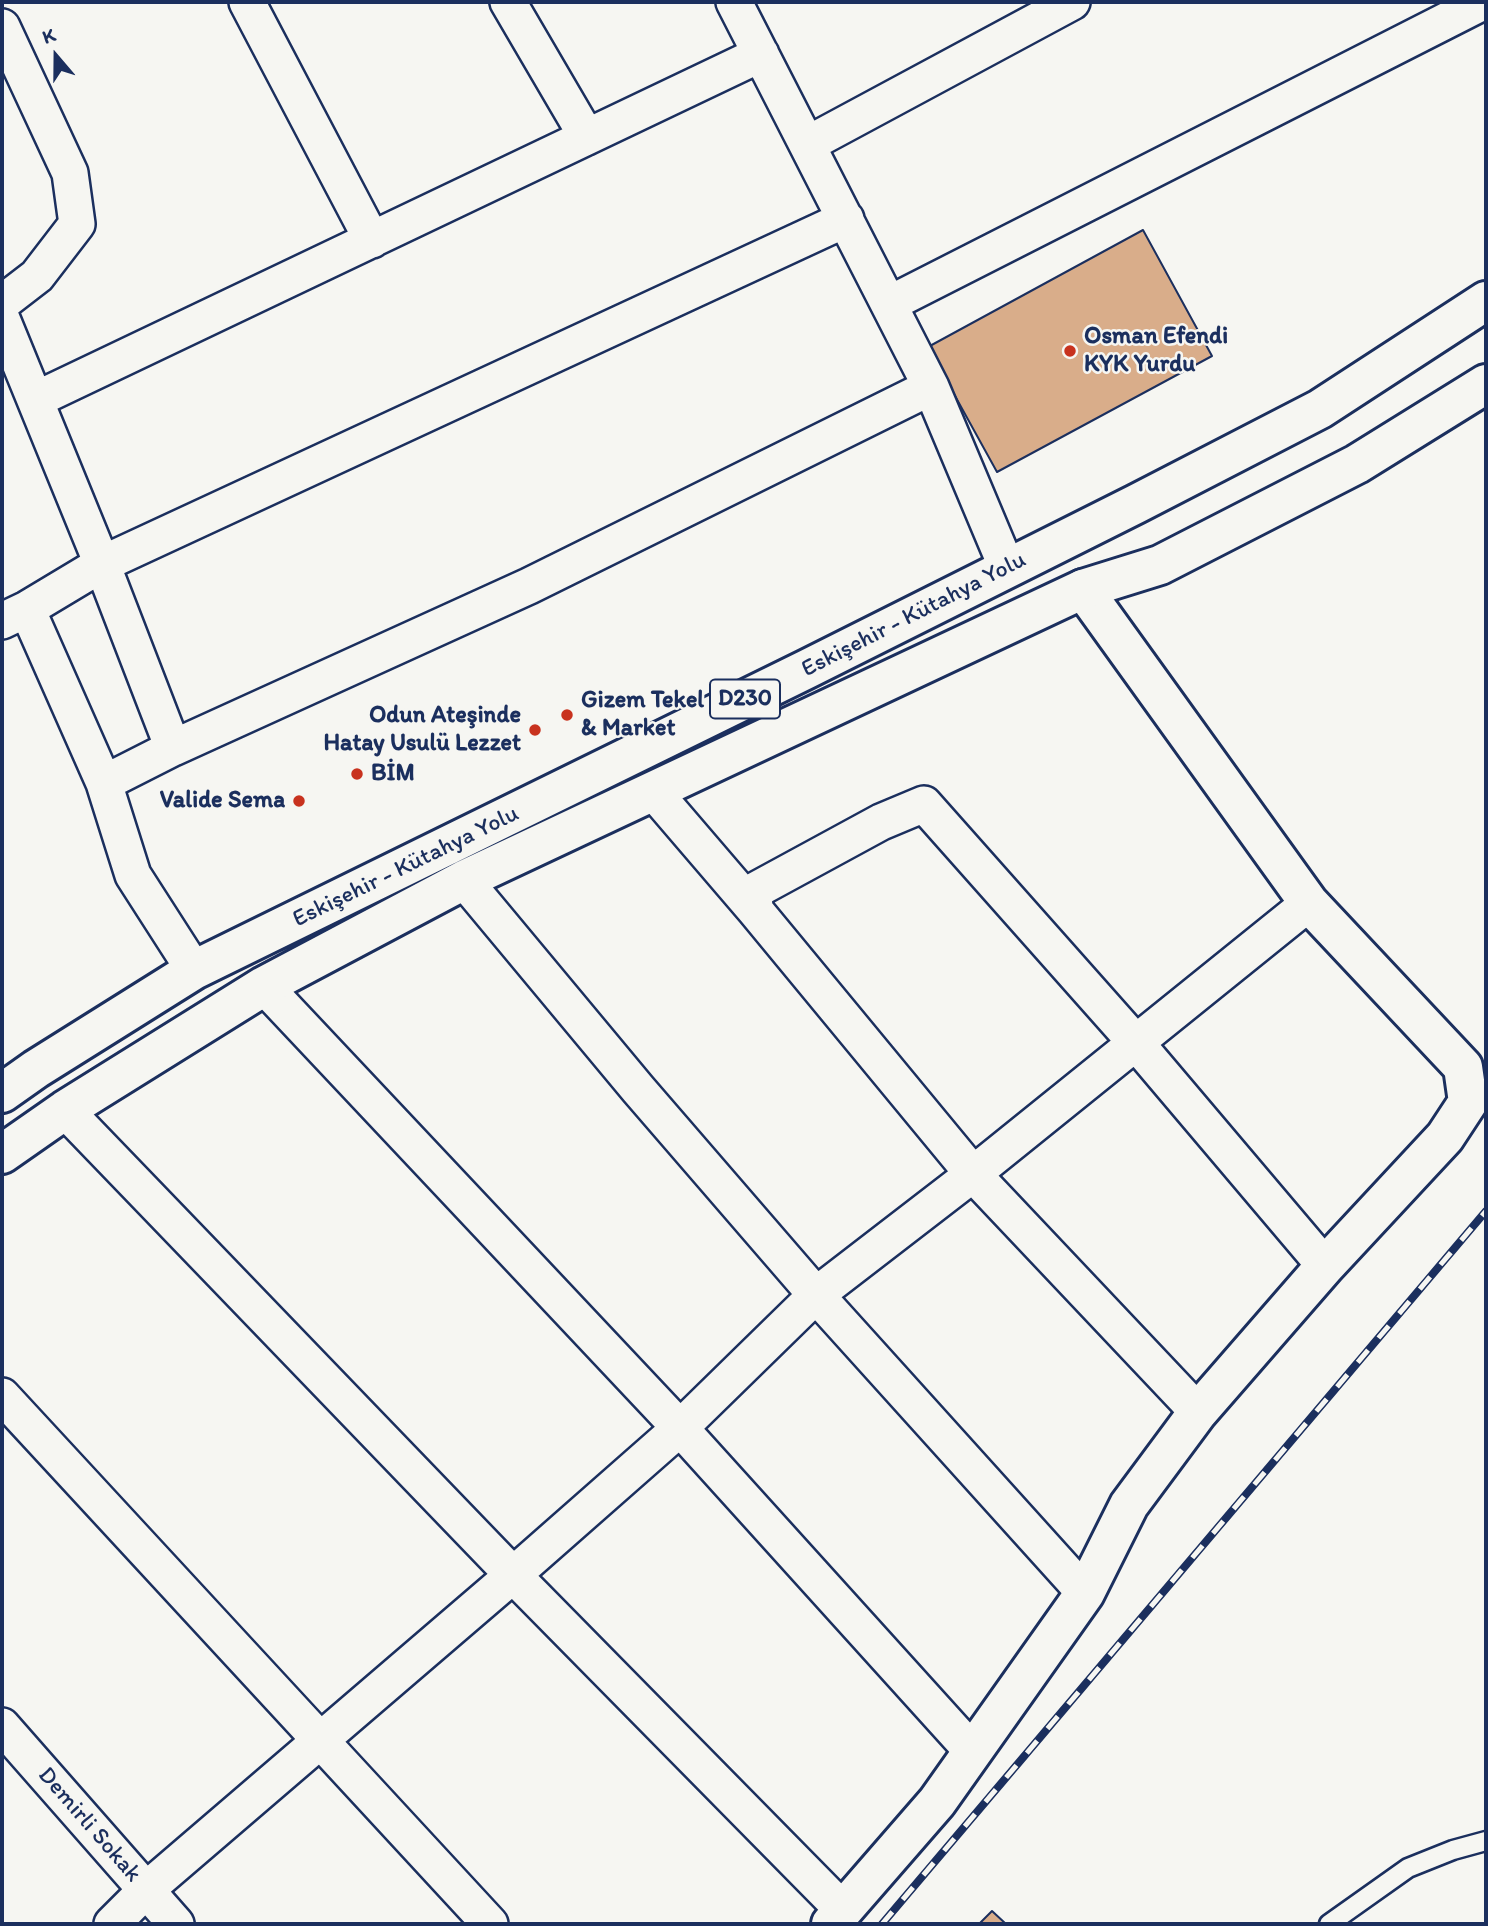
<!DOCTYPE html>
<html>
<head>
<meta charset="utf-8">
<style>
  body { margin:0 }
  #map { position:relative; width:1488px; height:1926px; overflow:hidden; background:#f6f6f2; font-family:Itim,sans-serif }
  canvas { display:block }
  .frame { position:absolute; inset:0; border:4px solid #1b2f5e; pointer-events:none }
  .north { position:absolute; left:21px; top:21px; width:70px; height:70px; -webkit-text-stroke:5px #f6f6f2; paint-order:stroke; rotate:340deg; font-size:19px; font-weight:700; line-height:28px; text-align:center; color:#1b2f5e }
  .north::after { content:''; display:block; margin:auto; width:24px; height:32px; background:#1b2f5e; clip-path:polygon(50% 0,100% 100%,50% 72%,0 100%) }
</style>
</head>
<body>
<div id="map">
<canvas width="1488" height="1926"></canvas>
<div class="frame"></div>
<div class="north">K</div>
</div>
<script>
const g = document.querySelector('canvas').getContext('2d');
g.lineJoin = 'round';
function paint(path, color) { g.fillStyle = color; g.fill(path, 'evenodd'); }
function trace(path, color, width, dash) { g.strokeStyle = color; g.lineWidth = width; g.lineCap = dash ? 'butt' : 'round'; g.setLineDash(dash || []); g.stroke(path); }
function drawText(font, color, halo, rows, align = 'center') {
  g.font = font + ' Itim,sans-serif'; g.lineWidth = 5; g.setLineDash([]); g.textBaseline = 'middle'; g.strokeStyle = halo; g.fillStyle = color; for (const [text, x, y, turn = 0] of rows) {
    g.save(); g.translate(x, y); g.rotate((+turn || 0) * Math.PI / 180); g.textAlign = isNaN(turn) ? turn : align; if (halo) g.strokeText(text, 0, 0); g.fillText(text, 0, 0); g.restore();
  }
}
const building = new Path2D(`
  M1143,230L1212,356L997,472L928,347Z
  M992,1911L1006,1924H979Z`);
paint(building, '#d9ad8a');
trace(building, '#1b2f5e', 2);
const lane = new Path2D(`
  M1329,1924L1408,1868L1453,1850L1486,1841`);
const street = new Path2D(`
  M247,2L372,240
  M508,2L587,137
  M734,2L931,387L1007,568
  M2,27L70,173L77,224L37,276L2,303
  M808,144L1072,2
  M889,304L1483,2
  M2,319L102,564L173,748
  M35,400L761,54
  M27,609L104,783L133,875L194,970
  M2,621L27,609L102,564L846,219
  M104,783L173,748L529,586L931,387
  M653,791L755,910
  M464,880L638,1089L816,1295L1085,1593
  M264,986L680,1428L973,1752
  M65,1110L513,1575L843,1910
  M2,1396L490,1924
  M1198,1412L973,1174L755,910L754,891L881,822L924,804L1137,1044L1325,1266
  M2,1726L176,1924
  M112,1924L146,1890L513,1575L680,1428L816,1295L973,1174L1309,903`);
const secondary = new Path2D(`
  M831,1924L937,1802L1085,1593L1129,1505L1198,1412L1325,1266L1445,1137L1468,1102L1463,1067L1309,903L1083,589`);
const highway = new Path2D(`
  M2,1093L36,1069L194,970L807,669L1136,504L1320,409L1486,301
  M2,1154L65,1110L264,986L464,880L1083,589L1160,565L1357,464L1486,384`);
trace(lane, '#1b2f5e', 23);
trace(street, '#1b2f5e', 40);
trace(secondary, '#1b2f5e', 44);
trace(highway, '#1b2f5e', 44);
trace(lane, '#f6f6f2', 18);
trace(street, '#f6f6f2', 35);
trace(secondary, '#f6f6f2', 38);
trace(highway, '#f6f6f2', 38);
const rail = new Path2D(`
  M882,1924L1486,1211`);
trace(rail, '#1b2f5e', 8);
trace(rail, '#f6f6f2', 5, [16]);
for (const [x, y, r, color] of [
  [1070,351,7,"#c8321e"],
  [567,715,7,"#c8321e"],
  [535,730,7,"#c8321e"],
  [357,774,7,"#c8321e"],
  [299,801,7,"#c8321e"]
]) { const dot = new Path2D(); dot.arc(x, y, r, 0, 2 * Math.PI); g.fillStyle = color; g.fill(dot); trace(dot, '#f6f6f2', 2.5); }
for (const [x, y, w] of [
  [745,699,70]
]) { const box = new Path2D(); box.roundRect(x - w / 2, y - 19.5, w, 39, 5); g.fillStyle = '#f6f6f2'; g.fill(box); trace(box, '#1b2f5e', 2); }
drawText('bold 23px', '#1b2f5e', null, [
  ["D230",745,699]
]);
drawText('bold 24px', '#1b2f5e', '#f6f6f2', [
  ["Osman Efendi",1084,337],
  ["KYK Yurdu",1084,365],
  ["Gizem Tekel",581,701],
  ["& Market",581,729],
  ["Odun Ateşinde",521,716,"right"],
  ["Hatay Usulü Lezzet",521,744,"right"],
  ["BİM",371,774],
  ["Valide Sema",285,801,"right"]
], 'left');
drawText('24px', '#1b2f5e', '#f6f6f2', [
  ["Eskişehir - Kütahya Yolu",914,615,-27],
  ["Eskişehir - Kütahya Yolu",406,867,-26],
  ["Demirli Sokak",89,1825,49]
]);
</script>
</body>
</html>
